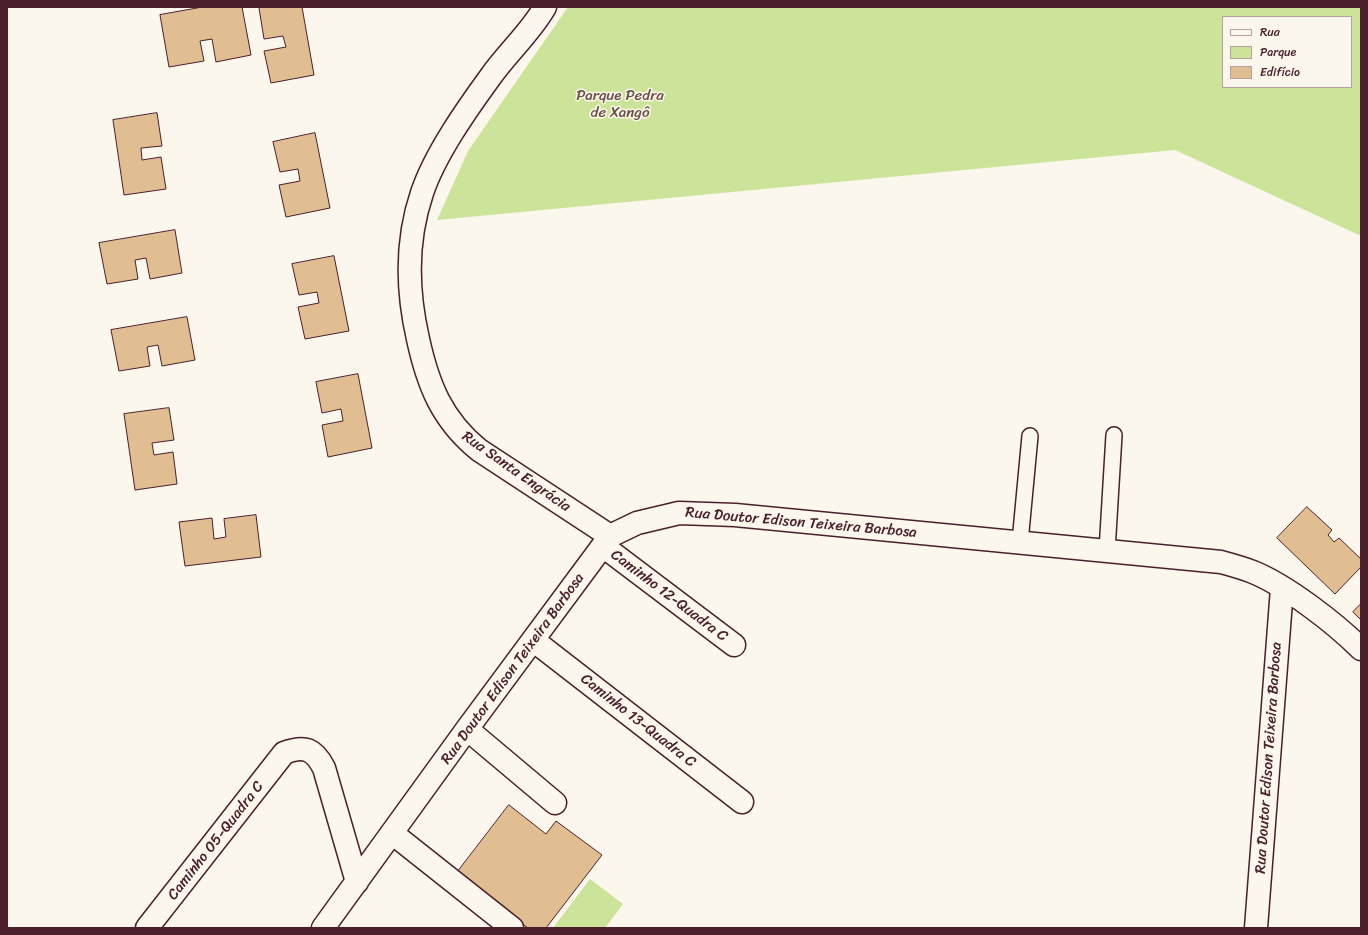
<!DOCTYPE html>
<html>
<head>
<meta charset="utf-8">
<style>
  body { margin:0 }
  #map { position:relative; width:1368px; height:935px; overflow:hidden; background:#fbf7ec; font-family:Sriracha,sans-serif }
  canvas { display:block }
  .frame { position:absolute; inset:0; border:8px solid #4a1f2b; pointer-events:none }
  .legend { position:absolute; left:1222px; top:16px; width:130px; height:72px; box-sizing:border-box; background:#fbf7ec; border:1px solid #b4a19f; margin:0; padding:5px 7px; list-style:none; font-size:12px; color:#4a1f2b }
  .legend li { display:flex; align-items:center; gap:8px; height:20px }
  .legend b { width:20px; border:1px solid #b4a19f }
</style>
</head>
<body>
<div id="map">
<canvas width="1368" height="935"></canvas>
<div class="frame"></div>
<ul class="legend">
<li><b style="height:5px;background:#fbf7ec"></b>Rua</li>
<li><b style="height:11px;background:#cce499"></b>Parque</li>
<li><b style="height:11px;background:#e1bd92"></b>Edifício</li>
</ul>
</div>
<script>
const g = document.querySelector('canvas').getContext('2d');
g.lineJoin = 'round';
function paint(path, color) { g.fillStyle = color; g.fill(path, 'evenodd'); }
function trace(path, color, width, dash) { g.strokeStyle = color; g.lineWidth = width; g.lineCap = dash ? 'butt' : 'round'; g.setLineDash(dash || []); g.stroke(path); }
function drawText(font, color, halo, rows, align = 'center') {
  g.font = font + ' Sriracha,sans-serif'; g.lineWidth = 3; g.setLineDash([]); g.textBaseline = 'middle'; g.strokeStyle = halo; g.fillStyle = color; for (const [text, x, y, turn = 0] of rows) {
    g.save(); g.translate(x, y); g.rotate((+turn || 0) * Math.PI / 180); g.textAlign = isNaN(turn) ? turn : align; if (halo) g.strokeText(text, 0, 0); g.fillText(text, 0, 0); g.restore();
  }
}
paint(new Path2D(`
  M568,7H1361V236L1175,150L437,220L468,151ZM1223,17H1351V87H1223Z
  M590,879L623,904L605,928H553Z`), '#cce499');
const building = new Path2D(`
  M203,7H242L251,55L216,62L212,39L200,41L204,61L169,67L160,15Z
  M265,7H302L314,75L271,83L264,51L286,47L283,36L264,39L259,8Z
  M157,113L162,146L141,148L142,160L161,157L166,189L124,195L113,120Z
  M315,133L330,208L286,217L279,185L300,181L298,169L280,172L273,142Z
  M175,230L182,273L150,279L146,258L135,260L138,279L107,284L99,243Z
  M334,256L349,331L305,339L298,307L319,303L317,292L299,295L292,264Z
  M187,317L195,360L162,366L158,345L147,347L150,366L119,371L111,330Z
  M358,374L372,448L328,457L322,425L343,421L341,409L322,413L316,382Z
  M169,408L174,440L152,443L154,455L173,452L177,484L135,490L124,414Z
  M1307,507L1332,530L1328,535L1334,542L1339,538L1361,559V567L1335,594L1277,538Z
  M256,515L261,557L185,566L179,522L212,518L214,539L226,537L224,519Z
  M1361,604V620L1353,612Z
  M509,805L546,834L556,821L602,855L546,928H528L456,874Z`);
paint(building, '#e1bd92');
trace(building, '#4a1f2b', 1);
const lane = new Path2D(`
  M1020,542L1030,436
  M1107,551L1114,435`);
const street = new Path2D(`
  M545,7C530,33 508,52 491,76C467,109 435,154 422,193C406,240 407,291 418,339C428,385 442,420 479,450L610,536
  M603,546L734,645
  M533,640L742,802
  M467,729L555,803
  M392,833L512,928
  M147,928L284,753C305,745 314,749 324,768L357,882
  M323,928L467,729L610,536L637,523L679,513L735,515L1221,562C1232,565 1243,568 1253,572C1287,586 1335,623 1361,649
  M1256,928L1282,588`);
trace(lane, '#4a1f2b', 18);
trace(street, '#4a1f2b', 25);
trace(lane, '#fbf7ec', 15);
trace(street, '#fbf7ec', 22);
drawText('15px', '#6a5046', '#fbf7ec', [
  ["Parque Pedra",620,96],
  ["de Xangô",620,113]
]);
drawText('15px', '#4a1f2b', '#fbf7ec', [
  ["Rua Santa Engrácia",516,472,35],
  ["Rua Doutor Edison Teixeira Barbosa",801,523,5],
  ["Caminho 12-Quadra C",669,596,37],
  ["Rua Doutor Edison Teixeira Barbosa",513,669,-54],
  ["Caminho 13-Quadra C",638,721,38],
  ["Rua Doutor Edison Teixeira Barbosa",1269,758,-86],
  ["Caminho 05-Quadra C",216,841,-52]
]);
</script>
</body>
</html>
